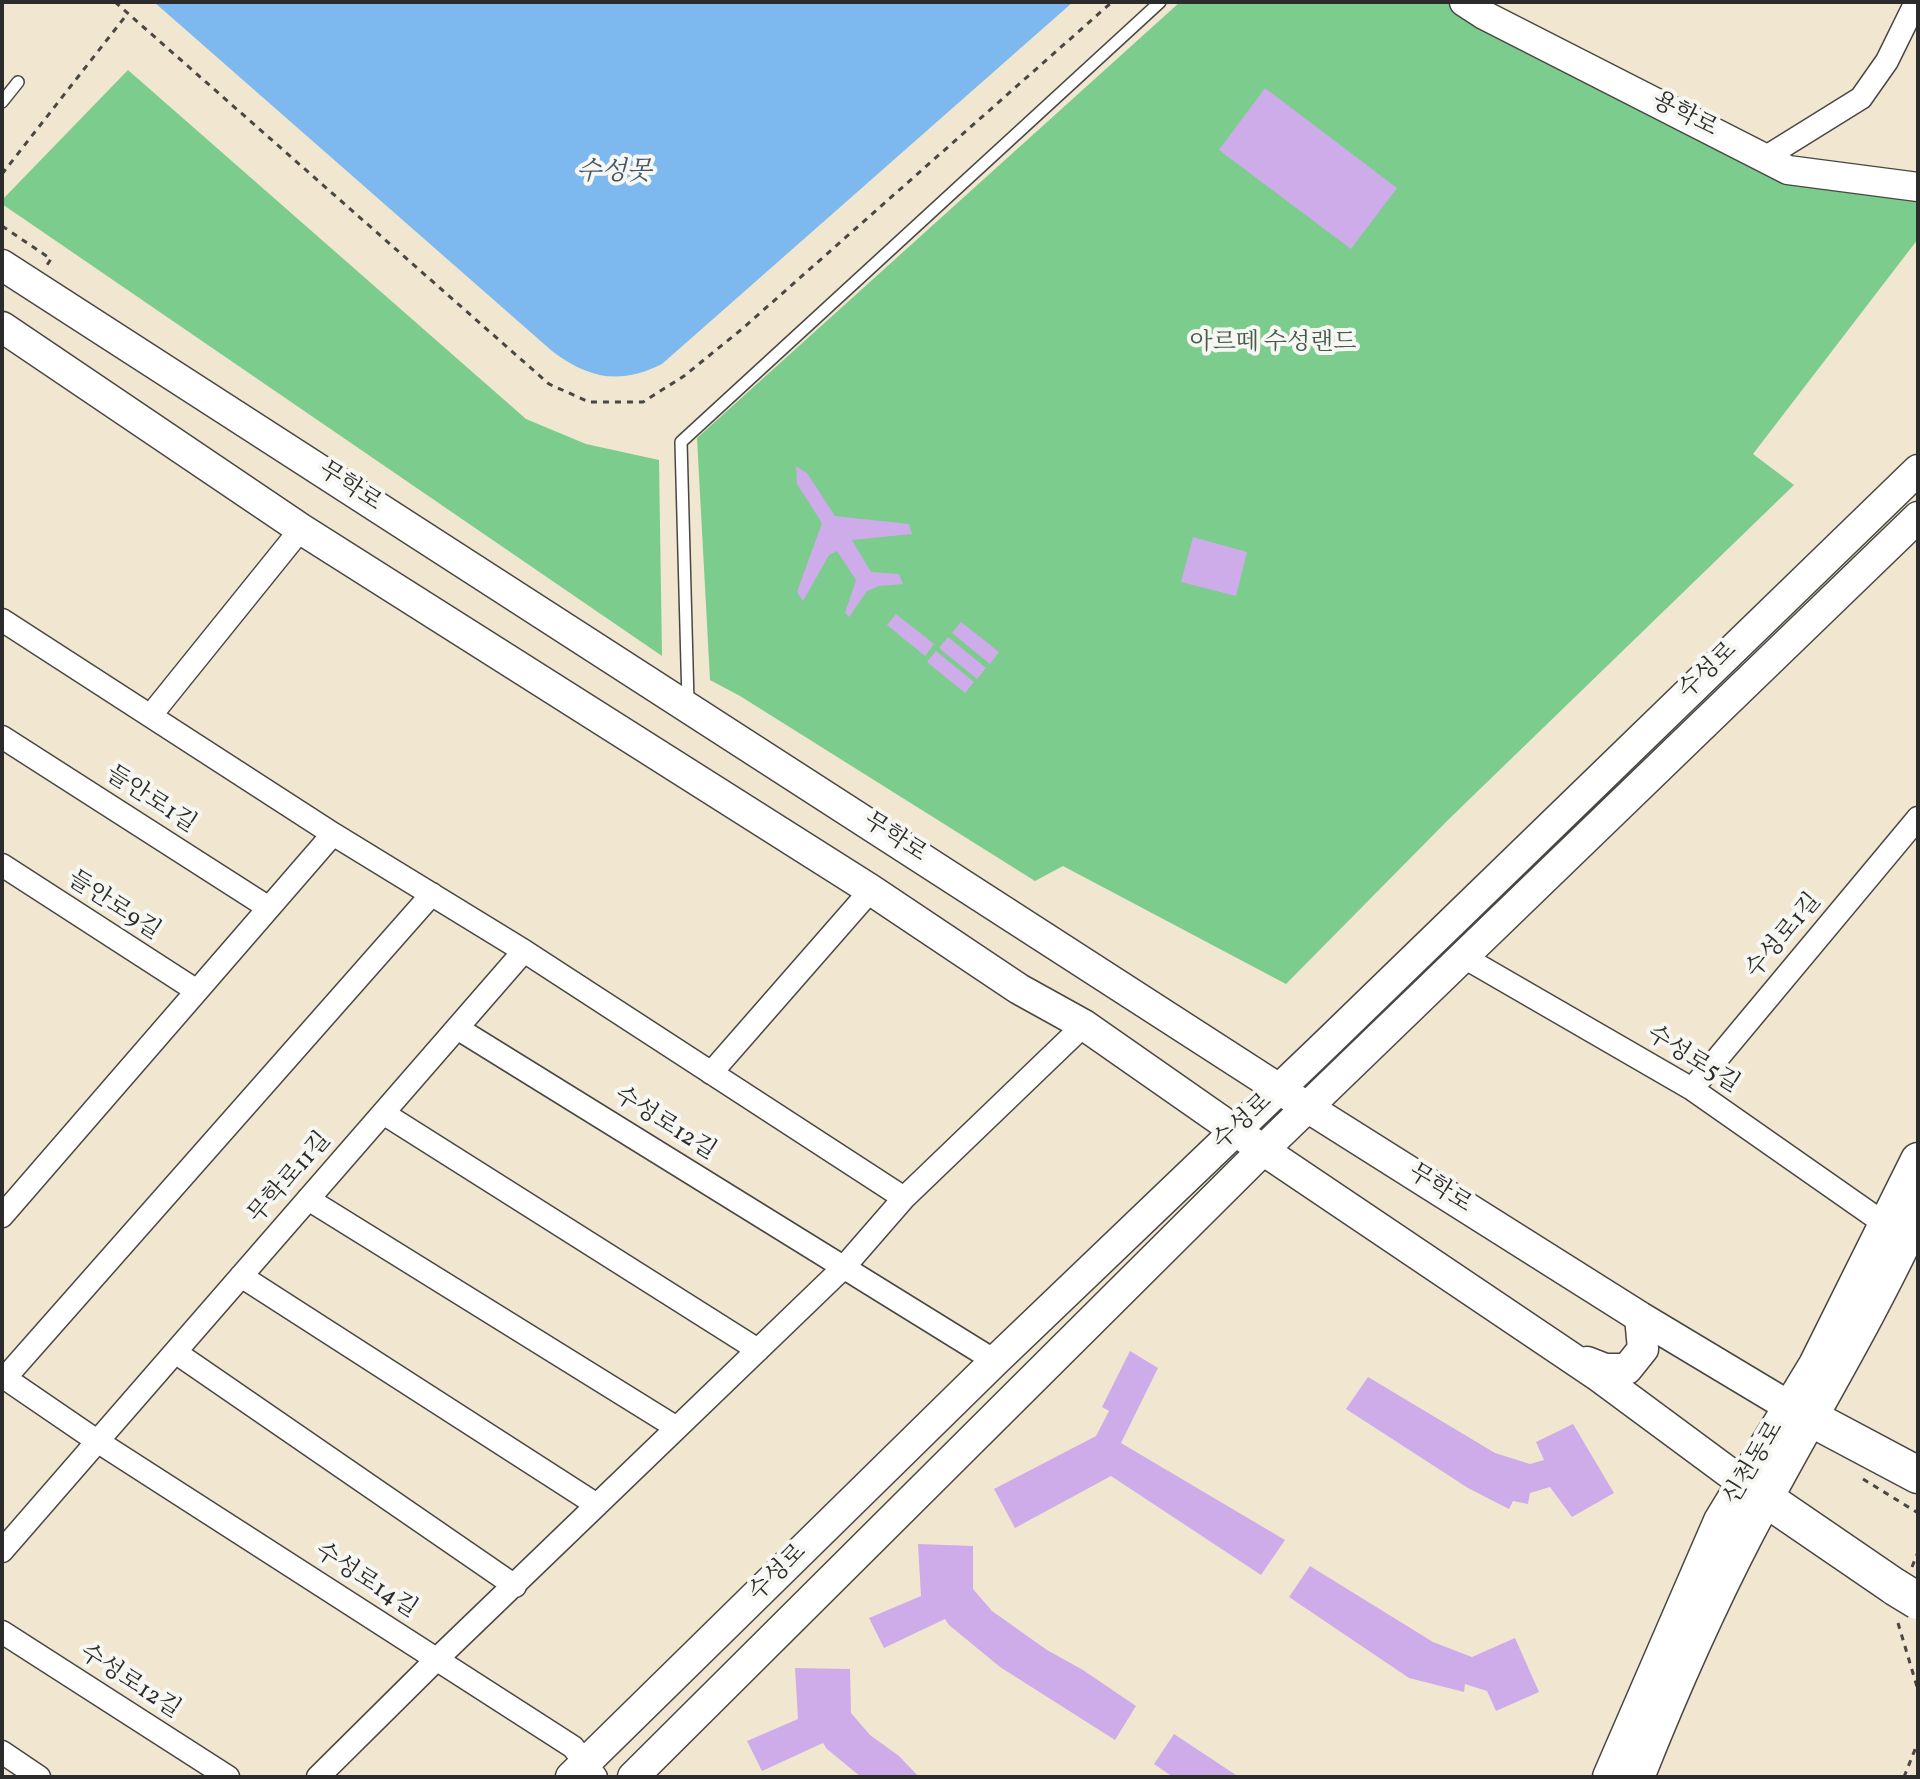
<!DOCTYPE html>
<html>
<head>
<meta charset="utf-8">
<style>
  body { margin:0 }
  #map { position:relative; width:1920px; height:1779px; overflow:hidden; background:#f1e7d1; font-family:Vollkorn,serif }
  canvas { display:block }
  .frame { position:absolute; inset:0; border:4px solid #2b2b2b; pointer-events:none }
</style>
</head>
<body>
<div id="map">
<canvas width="1920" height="1779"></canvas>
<div class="frame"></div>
</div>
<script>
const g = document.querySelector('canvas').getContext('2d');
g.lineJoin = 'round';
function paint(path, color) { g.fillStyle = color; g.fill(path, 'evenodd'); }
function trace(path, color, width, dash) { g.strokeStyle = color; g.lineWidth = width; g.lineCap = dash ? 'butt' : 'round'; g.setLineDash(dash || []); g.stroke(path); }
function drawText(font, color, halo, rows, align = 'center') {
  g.font = font + ' Vollkorn,"Noto Serif KR",serif'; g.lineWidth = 8; g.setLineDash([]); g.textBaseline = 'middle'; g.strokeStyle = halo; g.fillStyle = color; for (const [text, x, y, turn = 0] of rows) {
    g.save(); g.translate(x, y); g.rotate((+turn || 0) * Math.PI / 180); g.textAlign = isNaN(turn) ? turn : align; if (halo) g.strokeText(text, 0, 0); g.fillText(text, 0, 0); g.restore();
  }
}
paint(new Path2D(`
  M1180,2H1459L1759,154L1918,187V239L1753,454L1794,485L1449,819L1286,984L1063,866L1035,881L740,696L710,680L697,438Z
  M128,70L526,419L586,444L659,460L662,656L2,204V200Z`), '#7bcc8d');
paint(new Path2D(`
  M154,2H1073L662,364C620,385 589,379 552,351Z`), '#7db9ef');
paint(new Path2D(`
  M1265,88L1397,188L1351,249L1219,150Z
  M796,466L807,473L835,516L909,524L912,534L852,540L871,572L899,574L903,584L879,586L867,591L849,617L845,613L856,580L837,551L829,555L803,601L797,592L822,523L797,484Z
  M1193,537L1247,552L1236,596L1181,582Z
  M896,614L934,644L925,656L887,625Z
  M961,622L999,652L990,664L952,633Z
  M948,637L986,668L977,679L939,648Z
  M936,651L974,682L965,693L927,662Z
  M1130,1351L1158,1368L1121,1443L1285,1540L1261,1575L1111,1476L1015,1528L994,1489L1096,1436L1109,1411L1102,1407Z
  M1368,1377L1495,1453L1530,1464L1544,1460L1536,1442L1573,1424L1614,1493L1572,1517L1550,1487L1530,1493L1528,1504L1513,1501L1509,1509L1468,1488L1346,1409Z
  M918,1544L973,1546V1589L992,1611L1047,1650L1083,1670L1136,1706L1115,1740L1000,1667L949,1625L945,1619L884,1648L869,1618L921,1596Z
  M1310,1566L1433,1642L1472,1657L1515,1638L1539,1692L1496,1711L1487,1691L1465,1684L1464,1692L1409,1678L1289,1597Z
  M795,1668L850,1669L851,1713L870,1735L899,1756L919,1777H861L827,1749L823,1743L762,1771L747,1741L798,1719Z
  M1174,1734L1239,1777H1173L1154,1764Z`), '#ceacea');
const service = new Path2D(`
  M2,102L18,82
  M688,702L681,442L1160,2`);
const minor = new Path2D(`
  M1766,157L1861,98L1887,61L1916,2
  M2,620L333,834L524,951L904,1198
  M151,715L301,529
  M2,737L269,908
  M2,865L197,991
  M1462,956L1692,1089L1885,1224
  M457,1028L995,1361
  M711,1073L871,890
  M1692,1089L1918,818
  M383,1113L758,1350
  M308,1199L677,1428
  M2,1216L333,834
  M241,1276L597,1505
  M175,1352L515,1586
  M2,1376L97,1441L573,1747L596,1777
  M5,1378L432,894
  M2,1551L524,951
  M2,1632L228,1777
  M2,1752L39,1777
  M318,1777L437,1659L844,1267L904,1198L1084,1025`);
const tertiary = new Path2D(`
  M1464,2L1484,15L1788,170L1918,187`);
const secondary = new Path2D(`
  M2,265L1307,1107L1640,1317L1790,1407
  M2,327L301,529L871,890L1019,989L1084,1025L1263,1150L1597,1375L1743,1483
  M1587,1362L1605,1369H1627L1643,1349L1640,1317
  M571,1777L995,1361L1322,1048L1918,470
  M633,1777L1263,1150L1918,517`);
const primary = new Path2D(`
  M1610,1777L1721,1521L1816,1365L1918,1160
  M1637,1777C1670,1694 1706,1612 1747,1533C1803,1426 1867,1323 1918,1212`);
const trunk = new Path2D(`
  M1790,1407L1918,1475
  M1743,1483L1895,1587`);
trace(service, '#494744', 14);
trace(minor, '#494744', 25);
trace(tertiary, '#494744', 31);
trace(secondary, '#494744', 33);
trace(primary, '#494744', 37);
trace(trunk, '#494744', 39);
trace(new Path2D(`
  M115,2L549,384L589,402H643L684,376L742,329L1112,2
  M2,174L128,13
  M2,226L51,259L47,265
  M1863,1479L1918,1513
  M1912,1567L1918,1552
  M1898,1623L1918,1690
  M1904,1777L1918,1742`), '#494744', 3, [6, 6]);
trace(service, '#fff', 11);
trace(minor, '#fff', 22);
trace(tertiary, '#fff', 28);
trace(secondary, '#fff', 30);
trace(primary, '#fff', 34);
trace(trunk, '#fff', 36);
const trunkBridge = new Path2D(`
  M1895,1587L1918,1601`);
trace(trunkBridge, '#494744', 39, []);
trace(trunkBridge, '#fff', 36);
drawText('24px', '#2b2b2b', '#f6f6f2', [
  ["용학로",1684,116,27],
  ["무학로",349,488,33],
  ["수성로",1709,672,-44],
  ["들안로1길",150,801,33],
  ["무학로",894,839,33],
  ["들안로9길",113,907,33],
  ["수성로1길",1785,937,-50],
  ["수성로5길",1692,1061,32],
  ["수성로",1244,1123,-43],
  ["수성로12길",664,1125,32],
  ["무학로11길",291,1179,-49],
  ["무학로",1439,1190,32],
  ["신천동로",1755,1464,-59],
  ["수성로",779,1574,-45],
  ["수성로14길",365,1582,33],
  ["수성로12길",129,1683,33]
]);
drawText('24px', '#435b48', '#f6f6f2', [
  ["아르떼 수성랜드",1273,345]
]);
drawText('italic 26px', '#445666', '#f6f6f2', [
  ["수성못",614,174]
]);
</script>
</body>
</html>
